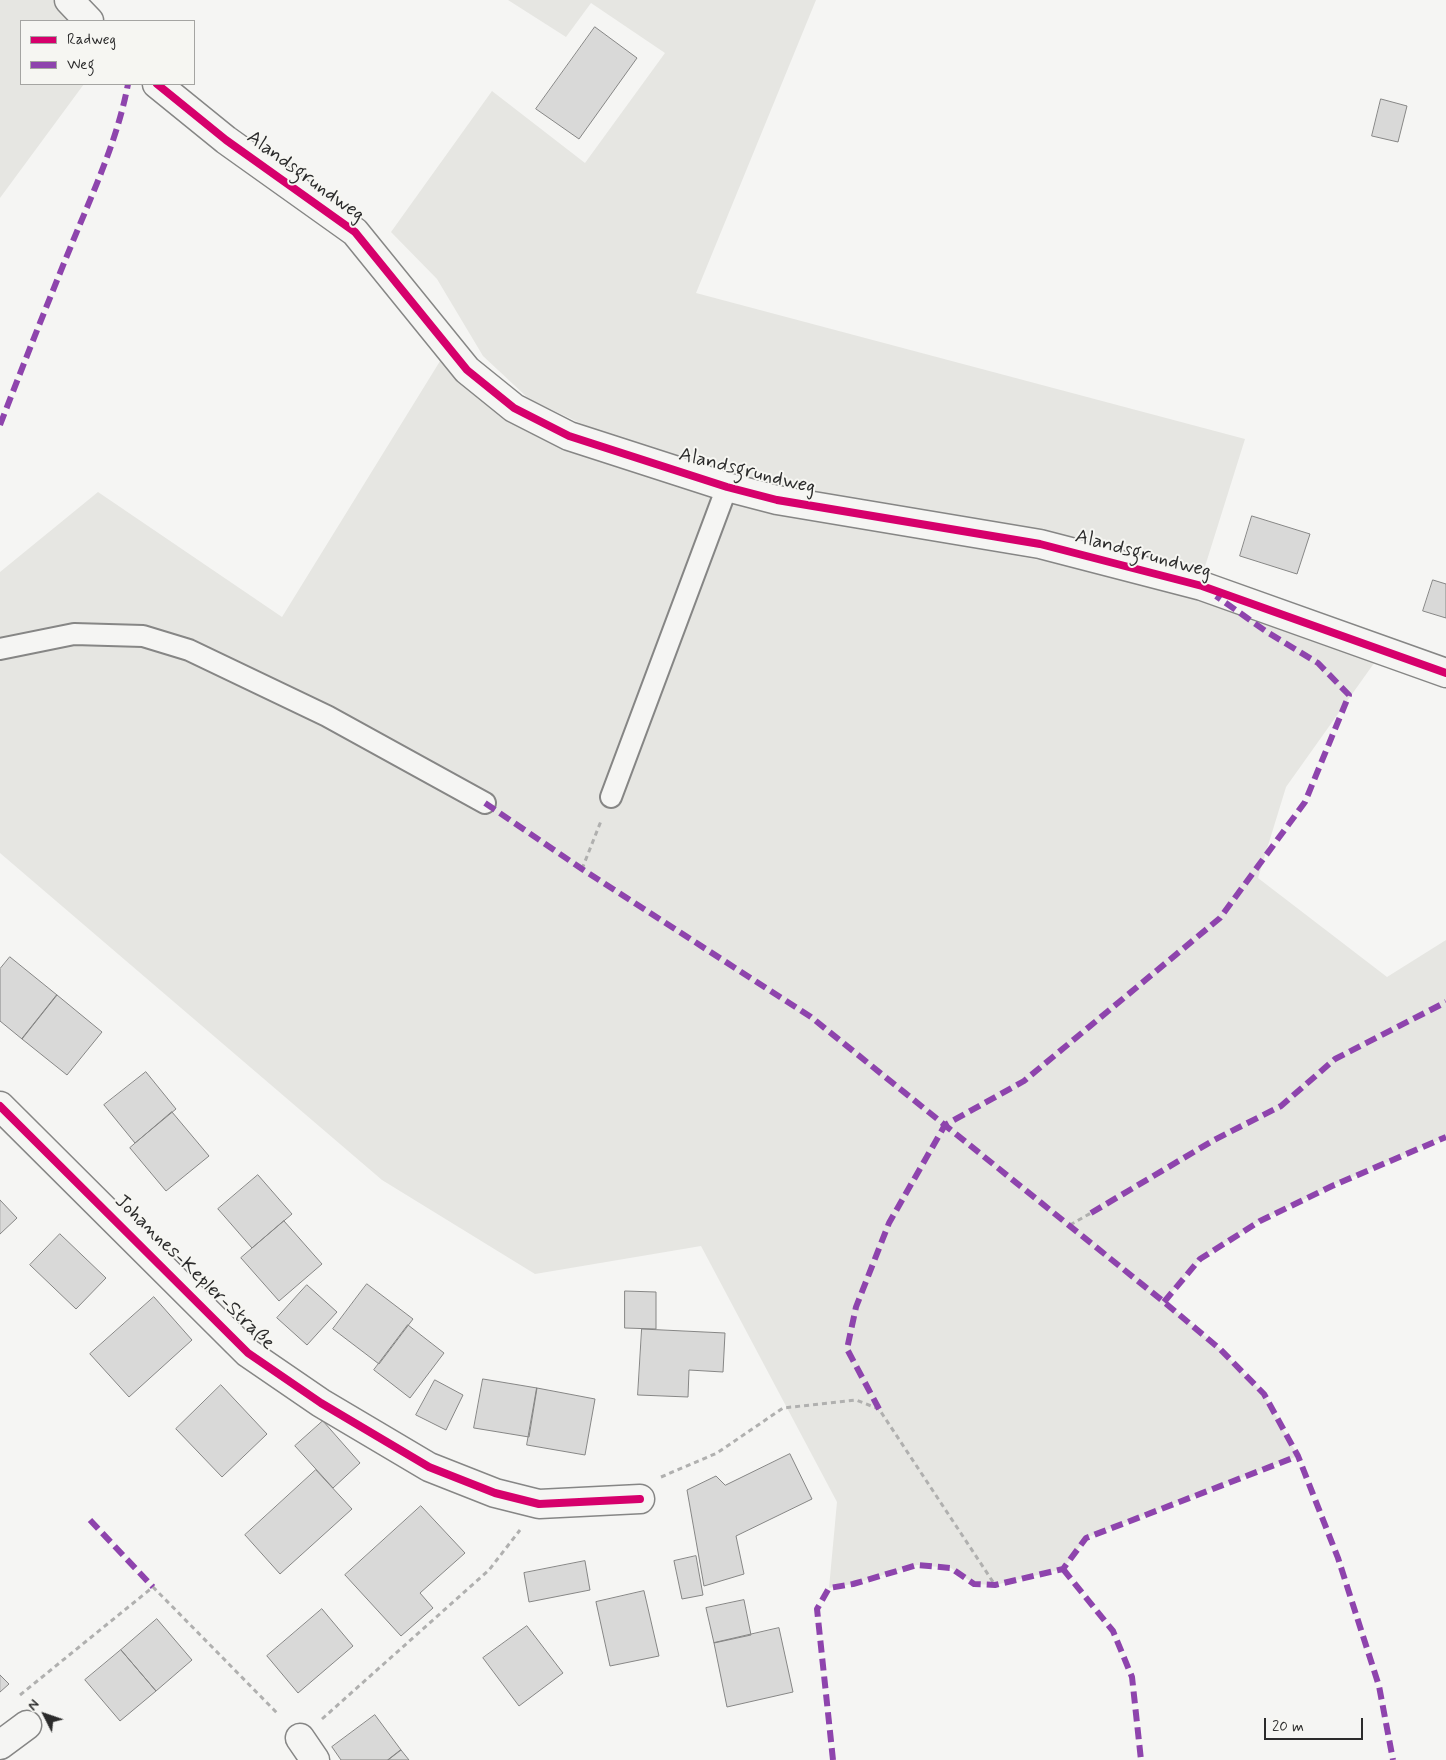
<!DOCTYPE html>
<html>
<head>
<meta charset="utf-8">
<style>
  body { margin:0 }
  #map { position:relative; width:1446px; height:1760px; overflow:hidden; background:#f5f5f3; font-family:Mynerve,sans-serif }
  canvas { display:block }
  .legend { position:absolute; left:20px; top:20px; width:175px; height:65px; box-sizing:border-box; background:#f6f6f2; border:1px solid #a5a5a2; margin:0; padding:6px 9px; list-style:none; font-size:15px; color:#2b2b2b }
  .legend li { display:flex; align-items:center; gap:10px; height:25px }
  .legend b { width:25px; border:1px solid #a5a5a2 }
  .north { position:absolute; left:20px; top:1690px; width:50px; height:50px; -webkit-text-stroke:4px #f6f6f2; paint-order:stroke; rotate:311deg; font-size:14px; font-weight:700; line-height:20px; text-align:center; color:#2b2b2b }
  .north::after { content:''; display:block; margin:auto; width:18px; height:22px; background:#2b2b2b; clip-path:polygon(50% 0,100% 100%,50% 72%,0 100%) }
  .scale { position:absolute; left:1264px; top:1718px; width:99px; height:22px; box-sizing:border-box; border:2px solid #2b2b2b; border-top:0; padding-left:6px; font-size:15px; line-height:18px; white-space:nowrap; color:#2b2b2b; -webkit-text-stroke:4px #f6f6f2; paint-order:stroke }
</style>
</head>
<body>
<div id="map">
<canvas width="1446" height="1760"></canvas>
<ul class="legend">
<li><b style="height:6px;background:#d6006c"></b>Radweg</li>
<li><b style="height:6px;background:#8e44ad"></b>Weg</li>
</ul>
<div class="north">N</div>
<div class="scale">20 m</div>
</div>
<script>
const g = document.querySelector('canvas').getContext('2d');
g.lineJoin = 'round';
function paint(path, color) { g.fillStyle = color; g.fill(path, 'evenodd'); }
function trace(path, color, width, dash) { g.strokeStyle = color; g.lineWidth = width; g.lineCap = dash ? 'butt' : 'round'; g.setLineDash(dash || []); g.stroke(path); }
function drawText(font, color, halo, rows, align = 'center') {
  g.font = font + ' Mynerve,sans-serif'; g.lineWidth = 4; g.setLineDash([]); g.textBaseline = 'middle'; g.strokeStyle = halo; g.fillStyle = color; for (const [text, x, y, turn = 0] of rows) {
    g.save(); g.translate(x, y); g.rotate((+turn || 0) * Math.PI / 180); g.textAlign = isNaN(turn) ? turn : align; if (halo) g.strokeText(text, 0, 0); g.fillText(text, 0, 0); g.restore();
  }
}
paint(new Path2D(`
  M0,0H53L70,21H21V84H84L0,198Z
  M508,0H816L696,293L1245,439L1202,576L1121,550L1041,538L778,490L646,454L529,399L483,356L437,279L391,232L492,91L585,163L665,53L591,3L566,37Z
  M445,353L524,425L772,512L1179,585L1377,659L1286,787L1258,878L1387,977L1446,940V1137L1332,1186L1260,1221L1200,1259L1164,1301L1220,1349L1264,1394L1298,1456L1086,1538L1063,1569L995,1585L974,1584L951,1568L917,1565L853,1584L829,1588L837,1502L701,1246L535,1274L382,1180L0,853V572L98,492L282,617Z`), '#e6e6e2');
const building = new Path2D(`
  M595,27L637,58L579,139L536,109Z
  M1381,99L1407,106L1398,142L1372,136Z
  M1252,516L1310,534L1297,574L1240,556Z
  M1433,580L1446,584V618L1423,611Z
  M10,957L57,995L22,1039L0,1021V969Z
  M57,995L102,1032L67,1075L22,1039Z
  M146,1072L176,1109L135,1143L104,1105Z
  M172,1112L209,1156L166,1191L130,1148Z
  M258,1175L292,1214L252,1248L218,1209Z
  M0,1200L17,1218L0,1234Z
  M284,1221L322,1264L279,1301L241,1258Z
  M60,1234L106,1278L76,1309L30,1265Z
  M367,1284L413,1319L379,1364L333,1329Z
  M307,1285L337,1312L307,1345L277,1318Z
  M625,1291L656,1292V1329L625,1328Z
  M154,1297L192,1340L129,1397L90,1354Z
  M408,1325L444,1353L410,1398L374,1370Z
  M642,1329L725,1333L723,1372L689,1370L688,1397L638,1395Z
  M483,1379L537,1388L529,1437L474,1428Z
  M435,1380L463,1395L446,1430L416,1415Z
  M221,1385L267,1434L222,1477L176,1429Z
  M537,1388L595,1399L585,1455L527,1445Z
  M323,1421L360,1463L333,1488L295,1446Z
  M790,1454L812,1499L736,1536L744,1574L704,1586L687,1490L716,1476L725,1485Z
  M316,1470L352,1509L280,1574L245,1535Z
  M421,1506L465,1553L420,1593L433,1608L401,1636L345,1575Z
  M696,1556L703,1595L682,1599L674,1561Z
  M585,1561L590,1590L529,1602L524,1573Z
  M644,1591L659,1656L610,1666L596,1602Z
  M744,1600L751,1635L714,1643L706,1608Z
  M322,1609L353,1646L298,1693L267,1656Z
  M157,1619L192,1660L156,1691L121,1650Z
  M527,1626L563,1673L519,1706L483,1658Z
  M779,1628L793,1692L727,1707L714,1643Z
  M121,1650L156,1691L120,1721L85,1680Z
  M0,1675L9,1684L0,1692Z
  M375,1715L401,1750L388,1760H341L332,1747Z
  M401,1750L409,1760H388Z`);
paint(building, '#d9d9d8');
trace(building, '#868685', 1);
const service = new Path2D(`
  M0,649L74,634L143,636L189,650L327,716L485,803
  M611,797L727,487`);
const minor = new Path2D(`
  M69,0L89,21
  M157,84L226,140L355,232L467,370L514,408L569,436L727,487L777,500L1040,544L1202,586L1446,673
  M0,1106L248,1353L321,1403L429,1467L495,1493L539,1504L640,1499
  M300,1738L315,1760
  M0,1745L27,1725`);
trace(service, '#868685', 24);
trace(minor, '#868685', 31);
trace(new Path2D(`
  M582,869L601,821
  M1070,1225L1091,1213
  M661,1477L717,1453L783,1408L856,1400L879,1409L995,1585
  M20,1695L153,1587L279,1715
  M322,1719L489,1570L520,1530`), '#b0b0af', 3, [5, 4]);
trace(service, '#f5f5f3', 20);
trace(minor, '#f5f5f3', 28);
trace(new Path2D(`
  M0,425C24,363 48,302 73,241C94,190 118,138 128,84
  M485,803L582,869L811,1017L1164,1302L1220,1349L1264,1394L1298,1456L1338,1558L1379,1686L1393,1760
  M1091,1213L1214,1140L1281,1106L1335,1059L1446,1002
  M1164,1302L1200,1259L1260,1221L1332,1186L1446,1137
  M879,1409L847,1349L856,1307L889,1223L945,1125L1024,1081L1220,918L1305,802L1349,695L1318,663L1267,632L1216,596
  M90,1520L153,1587
  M1063,1569L1113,1631L1132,1677L1141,1760
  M833,1760L817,1609L829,1588L853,1584L917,1565L951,1568L974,1584L995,1585L1063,1569L1086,1538L1298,1456`), '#8e44ad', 6, [12, 6]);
trace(new Path2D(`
  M157,84L226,140L355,232L467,370L514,408L569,436L727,487L777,500L1040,544L1202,586L1446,673
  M0,1106L248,1353L321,1403L429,1467L495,1493L539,1504L640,1499`), '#d6006c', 8);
drawText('20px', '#2b2b2b', '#f6f6f2', [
  ["Alandsgrundweg",305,177,36],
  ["Alandsgrundweg",747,472,14],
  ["Alandsgrundweg",1143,555,15],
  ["Johannes-Kepler-Straße",194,1273,44]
]);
</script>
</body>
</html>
